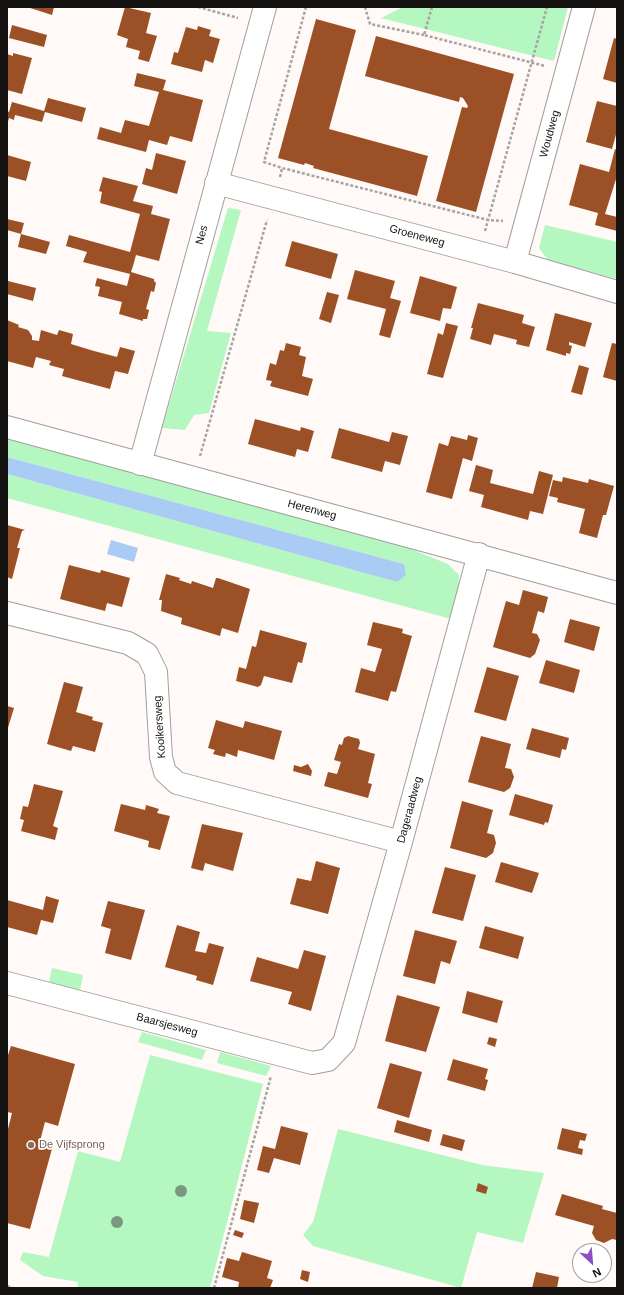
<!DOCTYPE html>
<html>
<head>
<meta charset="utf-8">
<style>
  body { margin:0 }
  #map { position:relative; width:624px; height:1295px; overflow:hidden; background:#fffaf7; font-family:Arial,sans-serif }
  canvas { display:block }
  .frame { position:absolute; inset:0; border:8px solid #151312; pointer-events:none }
  .north { position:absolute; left:572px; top:1243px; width:40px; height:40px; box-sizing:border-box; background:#fff; border:1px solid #a1a1a0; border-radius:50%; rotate:154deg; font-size:11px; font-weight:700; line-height:16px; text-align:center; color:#151312 }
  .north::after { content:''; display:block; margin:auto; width:14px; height:18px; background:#8e4fc5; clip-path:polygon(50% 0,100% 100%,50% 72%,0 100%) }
</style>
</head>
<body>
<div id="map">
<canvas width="624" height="1295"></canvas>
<div class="frame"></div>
<div class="north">N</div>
</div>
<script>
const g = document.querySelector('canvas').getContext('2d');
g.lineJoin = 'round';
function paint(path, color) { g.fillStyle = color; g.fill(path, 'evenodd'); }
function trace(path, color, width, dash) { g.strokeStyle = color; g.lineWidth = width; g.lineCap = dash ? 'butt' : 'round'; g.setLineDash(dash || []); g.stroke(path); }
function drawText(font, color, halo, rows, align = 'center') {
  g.font = font + ' Arial,sans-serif'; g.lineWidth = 3.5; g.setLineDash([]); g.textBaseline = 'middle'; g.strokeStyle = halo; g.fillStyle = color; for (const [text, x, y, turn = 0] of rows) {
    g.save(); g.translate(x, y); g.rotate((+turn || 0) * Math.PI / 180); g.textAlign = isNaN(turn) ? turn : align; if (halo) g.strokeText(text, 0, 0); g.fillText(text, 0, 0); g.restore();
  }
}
paint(new Path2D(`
  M403,7H568L554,61L381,18Z
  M228,208L241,210L207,331L231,333L209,413L194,415L185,430L162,428Z
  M545,225L617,242V279L548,260L539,248Z
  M7,439L403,546L448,564L459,575L458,595L451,619L7,498V474L397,582L404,564L7,457Z
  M52,968L83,975L80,991L49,983Z
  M142,1032L206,1050L202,1060L138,1042Z
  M220,1052L271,1066L266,1076L217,1063Z
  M150,1055L263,1084L210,1288H77L78,1282L43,1276L20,1260L23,1252L49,1257L78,1151L120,1162Z
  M338,1129L482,1165L544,1173L523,1243L477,1232L461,1288L313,1246L303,1235L313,1222Z`), '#b4f7c0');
paint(new Path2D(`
  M7,457L404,564L406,575L397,582L7,474Z
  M111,540L138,548L134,562L107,554Z`), '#a9cbf4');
paint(new Path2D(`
  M27,7H54L52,15Z
  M125,7L151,13L146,33L157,36L149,62L138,59L140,51L126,47L128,39L117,35Z
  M316,19L356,30L329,129L428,156L417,196L313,168L314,166L305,163L304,165L278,158Z
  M12,25L47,35L44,47L9,38Z
  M198,26L211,30L209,36L220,39L213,63L205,60L202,72L171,64L174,52L178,53L186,27L197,30Z
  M376,36L514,74L476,212L436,201L462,107L467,108L468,106L463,98L460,97L459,102L365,76Z
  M614,38L617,39V83L603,79Z
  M13,53L32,58L22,94L7,90V54L13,56Z
  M137,73L166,80L163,90L203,100L192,142L170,136L167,145L149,140L146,152L97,139L100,127L121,133L125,120L149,126L159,92L134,86Z
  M48,98L86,108L82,122L45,112L42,122L15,115L14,120L9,118L7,125V111L9,112L12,102L44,111Z
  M597,101L617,106V131L612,149L586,142Z
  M615,149L617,150V176L605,214L617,217V231L595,225L598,213L569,205L580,164L609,172Z
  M156,153L186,161L177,194L142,184L146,168L152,170Z
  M7,155L31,162L26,181L7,176Z
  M103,177L138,186L133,201L153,206L151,214L170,219L159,261L136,255L133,266L131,272L154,279V281L156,283L154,292L151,291L146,309L149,310L147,319H143V321L119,314L122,302L98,296L100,287L95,286L97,278L127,286L130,274L83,262L87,252L66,246L69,235L130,252L140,214L100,203L102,192L99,191Z
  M7,219L24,223L21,234L7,230Z
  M21,234L50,242L46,254L18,247Z
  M292,241L338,254L331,279L285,266Z
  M355,270L395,281L390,298L401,301L390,338L379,335L386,309L347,299Z
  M420,276L457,287L451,309L443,308L440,321L410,313Z
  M8,281L36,288L33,301L7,294Z
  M327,292L339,295L331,323L319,319Z
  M478,303L524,315L522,323L535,327L529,347L516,344L517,340L494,334L491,345L470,339L473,328H471Z
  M555,313L592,323L585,347L569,342V345L572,346L570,354L566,353V356L546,350Z
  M7,320L19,325L18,327L28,330L32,336V340L39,341L41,330L57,335L59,330L73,334L71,344L94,351L117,357L120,347L135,351L128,374L115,371L110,389L62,376L64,369L49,365L51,361L36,357L33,368L7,361Z
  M446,323L458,326L443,378L427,374L438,333L443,335Z
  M286,343L301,347L299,355L306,357L302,376L313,379L308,396L270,386L272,381L266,380L270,363L276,365L280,350L284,351Z
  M612,343L617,344V381L603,377Z
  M579,365L589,368L582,395L571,392Z
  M255,419L300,431L301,427L314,431L308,452L297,449L295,457L248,444Z
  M339,428L389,442L392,432L408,436L400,465L385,461L382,472L331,458Z
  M468,435L478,438L472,461L463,458L452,499L426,492L439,443L448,446L451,436L467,440Z
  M476,465L493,470L490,483L533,494L539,471L553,475L543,514L530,511L528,520L481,507L484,495L469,491Z
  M563,477L588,483L589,479L614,486L606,515H603L597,538L579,533L585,509L557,502L558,498L549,496L553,480L562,482Z
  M7,525L25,530L22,531L17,548H20L12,579L7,577Z
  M69,565L100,573L101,570L130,578L122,607L107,603L105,611L60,599Z
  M166,574L180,578L179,580L191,584L192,581L213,588L216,578H218L250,589L238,633L222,628L220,636L181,624L182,618L161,611L162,600H159Z
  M523,590L548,597L544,613L538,611L532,633L537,634L540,640L535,654L530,658L493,647L506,601L519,605Z
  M570,619L600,627L594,651L564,642Z
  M373,622L403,629L402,633L412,636L396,692L391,691L388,701L355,692L361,668L375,672L382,649L367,645Z
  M260,630L307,643L302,663L298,662L292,683L264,676L261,685L258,687L236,681L239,667L246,669L252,646L256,647Z
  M546,660L580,670L574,693L539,683Z
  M487,667L519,676L506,721L474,712Z
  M64,682L83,687L76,712L93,717L92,720L103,723L95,752L73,746L71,751L47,744Z
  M7,706L14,708L7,731Z
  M216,720L243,728L245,721L282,731L274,760L238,750L237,757L226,753L225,757L213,754L215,750L208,748Z
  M532,728L569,738L566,750L562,749L560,758L526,749Z
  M348,736L359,739L360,743L358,749L375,754L368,783L372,784L368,798L324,786L328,772L337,774L341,762L334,760L339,744L342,745L344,738Z
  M481,736L511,744L505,768L511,769L514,777L510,788L504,792L468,782Z
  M308,764L312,771L311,776L293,771L294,765L301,767Z
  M34,784L63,791L53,826L58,828L55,840L21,831L24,820L20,819L23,806L28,807Z
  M515,794L553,805L548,823L545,822L544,825L509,815Z
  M462,801L493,810L487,833L494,835L496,843L493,853L486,858L450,848Z
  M121,804L145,810L146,805L159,809L157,813L170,816L160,850L148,847L149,841L114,831Z
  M202,824L243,833L233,871L205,863L203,871L191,868Z
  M316,861L340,868L328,914L290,904L297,878L311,881Z
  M501,862L539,873L532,893L495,882Z
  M445,867L476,875L463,921L432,913Z
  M46,896L59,900L53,923L41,920L37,935L7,927V900L43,910Z
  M108,901L145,910L131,960L105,953L111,929L101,926Z
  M177,925L200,932L195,951L206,953L209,943L224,947L213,985L196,980L197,976L165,967Z
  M485,926L524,937L518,959L479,948Z
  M415,930L457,941L450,964L441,961L435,984L403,976Z
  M304,950L326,956L311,1011L288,1004L292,992L250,981L257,957L298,969Z
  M467,991L503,1001L497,1023L462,1013Z
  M397,995L440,1007L426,1052L385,1041Z
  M489,1037L497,1039L495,1047L487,1044Z
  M11,1046L75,1064L58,1126L45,1122L40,1141L53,1145L30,1229L7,1223V1133L12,1113L7,1112V1058Z
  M453,1059L488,1069L485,1079L488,1080L485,1091L447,1080Z
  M390,1063L422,1072L409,1118L377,1108Z
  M397,1120L432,1130L429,1142L394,1132Z
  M281,1126L308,1133L300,1165L274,1158L269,1173L257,1170L263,1146L275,1149Z
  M562,1128L587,1134L585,1141L580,1140L578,1148L583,1149L582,1155L557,1149Z
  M443,1134L465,1140L462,1151L440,1145Z
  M478,1183L488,1187L486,1194L476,1191Z
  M562,1194L603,1206L602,1209L617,1213V1240L612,1239L604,1243L596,1240L592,1233L594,1226L555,1215Z
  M244,1200L259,1203L254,1223L240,1219Z
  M235,1230L244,1233L242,1238L233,1235Z
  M242,1252L272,1261L267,1278L273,1280L270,1288H238L239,1282L222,1277L227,1258L239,1261Z
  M302,1270L310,1272L308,1282L300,1279Z
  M536,1272L559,1277L557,1288H532Z`), '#9b5025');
const street = new Path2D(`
  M216,183L515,262L617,292
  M515,262L584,7
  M7,427L617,593
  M140,464L265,7
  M7,613L128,643L147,654L156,672L161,757L165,772L177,783L401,842
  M7,983L312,1063L328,1060L344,1043L401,842L479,554`);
trace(street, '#a39e9b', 24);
trace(new Path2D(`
  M198,7L238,18
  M306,7L264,162L282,168L488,220L503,221
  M365,7L370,24L424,35
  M432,7L424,35L545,66
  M280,177L282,168
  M485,231L547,7
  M200,456L267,220
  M7,1286L13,1288
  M214,1288L271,1076`), '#a7a4a1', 2.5, [3, 2]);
trace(street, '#fff', 22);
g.fillStyle = '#7a9781';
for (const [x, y] of [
  [181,1191],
  [117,1222]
]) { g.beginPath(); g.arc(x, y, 6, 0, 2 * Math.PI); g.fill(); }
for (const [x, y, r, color] of [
  [31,1145,4,"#8d6e63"]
]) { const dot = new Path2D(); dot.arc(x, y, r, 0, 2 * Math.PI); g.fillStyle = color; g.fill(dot); trace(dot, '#fff', 1.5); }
drawText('11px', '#151312', '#fff', [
  ["Woudweg",550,134,-75],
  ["Nes",202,235,-75],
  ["Groeneweg",417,236,15],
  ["Herenweg",312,510,15],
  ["Kooikersweg",160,727,-94],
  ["Dageraadweg",410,810,-75],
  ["Baarsjesweg",167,1025,15]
]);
drawText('11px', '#785e54', '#fff', [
  ["De Vijfsprong",39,1145]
], 'left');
</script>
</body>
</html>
